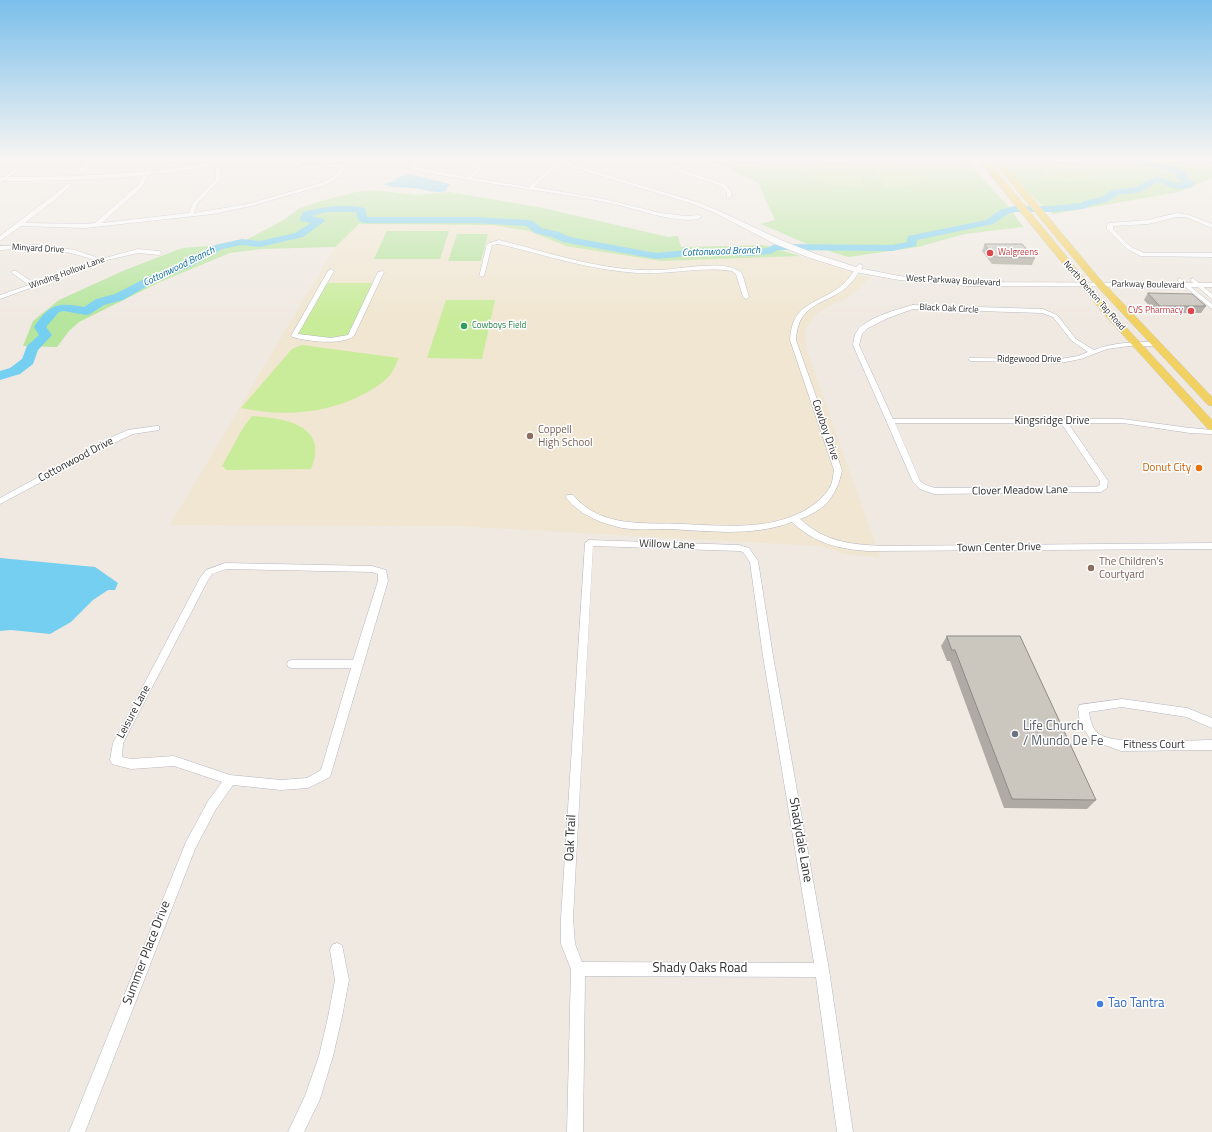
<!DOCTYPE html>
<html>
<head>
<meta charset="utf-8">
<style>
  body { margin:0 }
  canvas { display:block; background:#efe9e1 }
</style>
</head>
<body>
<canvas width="1212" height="1132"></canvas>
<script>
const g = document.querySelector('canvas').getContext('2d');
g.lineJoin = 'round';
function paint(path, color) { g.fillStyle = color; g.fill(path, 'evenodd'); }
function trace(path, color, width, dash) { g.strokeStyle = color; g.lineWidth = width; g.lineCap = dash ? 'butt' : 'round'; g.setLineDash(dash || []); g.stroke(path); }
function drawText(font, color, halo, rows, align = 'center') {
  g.font = font + ' "Titillium Web",sans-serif'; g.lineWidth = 3; g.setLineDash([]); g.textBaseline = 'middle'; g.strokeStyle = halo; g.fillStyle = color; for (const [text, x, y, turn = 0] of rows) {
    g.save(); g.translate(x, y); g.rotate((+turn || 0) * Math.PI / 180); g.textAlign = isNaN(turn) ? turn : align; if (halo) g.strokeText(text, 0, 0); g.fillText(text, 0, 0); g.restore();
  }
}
paint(new Path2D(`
  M359,224L493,225L529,231L566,246L764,256H800L870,278L848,298L829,306L815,315L805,330L806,348L880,557L849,555L819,546L456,526L170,525L335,247Z`), '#f0e6d1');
paint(new Path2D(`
  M714,161H967L1009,207L1023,227L965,234L918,247L848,257L807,244L761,224L775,220L758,183Z
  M998,161H1212V178L1179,192L1053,214C1032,199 1017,177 998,161Z
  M375,190L416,195L450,192L543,208L668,237L678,236L681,247L764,245L800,256L661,261L566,246L529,231L493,225L359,224L335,247L261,249L230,253L160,282L79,322L69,331L57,347L23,346L33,321L59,300L125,270L182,248L222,245L244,241L282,221L300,208L318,202L356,192Z
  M387,231H449L440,259H374Z
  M457,234H488L481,261H448Z`), '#b6e59e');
paint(new Path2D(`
  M730,161H755L754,163L758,167H737L727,163Z
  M1047,163L1096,170L1097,172C1088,185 1056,180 1042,179L1044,164Z
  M828,167C850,167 858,162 863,187C848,188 811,184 805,168Z
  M885,167L925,169L928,177C917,187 900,188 886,187L874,170Z
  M326,283H373L347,337H296Z
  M446,300H495L482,359L427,358Z
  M302,345L399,358C396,363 395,368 392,372C386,381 375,388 366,393C327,414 284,417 241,408L292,349Z
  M252,416C284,418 330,425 311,469L227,470L222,466L243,428Z`), '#c9ec9a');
paint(new Path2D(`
  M410,174L450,184L446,189L447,191C434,194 426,189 412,188C402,187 394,189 384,184L395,181L397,178Z
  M0,558L95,567L118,583L115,590H108L93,600L71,622L50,634L11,630L0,631Z`), '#75cff0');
paint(new Path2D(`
  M1145,161C1156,161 1179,165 1188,174L1186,177L1195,183L1191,188L1176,189L1157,182L1141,192L1118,195L1107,202L1093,205L1083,209L1053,212H1015L1008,214L993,224L917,240L916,246L892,251L778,250L770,254L750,256L707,254L656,259L563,242L552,237L535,233L526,226L475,223H363L358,220L356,212H327L311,216L324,219L325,221L303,237L260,247L242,245L222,249L190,267L156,281L123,300L104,305L90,314L86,315L64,311L59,312L46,327L52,335L38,350L33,364L20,374L0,380V371L10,368L22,359L27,346L39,335L34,327C50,304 56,302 84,307L96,299L115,294L148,277L182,263L215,245L242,239L260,241L295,233L311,223L301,221L300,219L303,212C323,207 344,203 365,208L367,217H475L529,220L533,221L542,228L559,232L570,237L656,253L707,248L750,250L767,248L775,244L892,245L907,242L908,236L986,220L1000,210L1014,206H1053L1081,203L1087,200L1101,197L1112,190L1136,187L1156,176L1177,183H1183L1176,178L1178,175L1176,174L1146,164Z`), '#75cff0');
const street = new Path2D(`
  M26,161H30L0,183V180Z
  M90,161H94L84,171H80V169Z
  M154,161H158L149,172L143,186L102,223L189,213L193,203L216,179V168L218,167L220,168V179L197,204L194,213L248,204L324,182L335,175L341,167L300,168L292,161H296L301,166L343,165L346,161H350L339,177L328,184L251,206L213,214L85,228L21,226L0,241V236L69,183L71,184V185L56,199L25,223L85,224L95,223L139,184L145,172Z
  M413,161H417L415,167L467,177L475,171L481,161H485L480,170L472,178L529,187C544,173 557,161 578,161L552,171L534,187L604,199L661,213L685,216L699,215L702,217C689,225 651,214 637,210C607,201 577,197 547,192C501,185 456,179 410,169Z
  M659,161H664L682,170L725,184L731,192V197L727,198V192L721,186L678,172Z
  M1177,213L1189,215L1212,224V228L1186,217H1177L1148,224L1113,226V229L1131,247L1144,253H1212V257L1141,256L1127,249L1107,229V225L1110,223L1148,220Z
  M499,240C551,253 604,272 658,270C679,270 725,258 742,273L749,297L746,299L743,297L736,274L732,271C701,266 669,275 637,273C590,270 545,255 499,244L492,245L484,276L479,277L487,244Z
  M38,245L75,250L101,259L138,249L159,251L162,253L159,255L138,253L107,260L0,299V295L29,285L12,273V271H16L34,283L96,261C65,248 33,248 0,250V246Z
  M860,264L863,266C858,273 853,282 846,288C822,306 798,303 796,340L842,470C837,496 825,510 800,519C825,542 849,544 881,546L1212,543V549L868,551C838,549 814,543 792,522C752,537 710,531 668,529C651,529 630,531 614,526C596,521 579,513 567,499L566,497L567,495H573C602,529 644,522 683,524C727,526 782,532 818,501C823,497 828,491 831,485C833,480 833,475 834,470L790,340C792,301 818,305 842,285C849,279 853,272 858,265Z
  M331,269L334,271L298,334L331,338L348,335L378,272L383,271L384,272L354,336C341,346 307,341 292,337L291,336L328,271Z
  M1180,278L1212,304V309L1178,281V279Z
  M1193,278L1212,294V299L1191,281V279Z
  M913,305L1043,309L1057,315L1076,339L1094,350C1114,342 1135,342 1156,342L1159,344L1156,346H1129L1107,349L1081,359L1060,363L971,361L968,359L969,358L1060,359L1078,356L1088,352L1072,341L1053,317L1042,313L913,309L888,318L868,328L862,334L859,345L893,419H1123L1190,428L1212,430V434L1190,433L1123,423H1068L1108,481L1107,488L1101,492L934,494L920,489L913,482L853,345C854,340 854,334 858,330C868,317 898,309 913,305ZM895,423H1061L1100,481V485L1096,487L935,488L926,485L920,481Z
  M156,426H159V430L133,434L120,440L0,504V498L114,436L128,430Z
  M589,540L739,545L749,548L758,561L773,656L829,970L853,1132H837L816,977L585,976L583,1132H567L571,969L561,944V918L585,543ZM593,546L739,551L743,552L750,562L763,656L814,963L582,962L575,944L573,918Z
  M225,563L372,566L386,570L388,581L330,777L308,788L281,790L233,785L216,809L195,849L85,1132H69L186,842L208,801L222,782L174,766L131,769L112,764L110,760L113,743L200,578L206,570ZM226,569L372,572L378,574V581L353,660H292L288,661L287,664L288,667L292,668H351L321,770L307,778L281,780L230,775L174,756L131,759L122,757L123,743L207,582L212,574Z
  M1122,699L1187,708L1212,718V728L1186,717L1122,707L1089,712C1090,719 1092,729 1099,734C1116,746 1188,740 1212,740V750L1121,751L1091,740L1080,723L1078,708L1079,705Z
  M337,943L342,945L349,980L342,1017L333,1056L320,1099L304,1132H288L305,1096L319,1056L328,1017L335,980L330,950L332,945Z`);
const secondary = new Path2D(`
  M217,161H228C220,166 199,168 189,170C127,179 64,181 0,181V177C73,177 145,175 217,161Z
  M552,161H560L697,202L717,210L781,240L816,254L859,268L899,276L968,282L1212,283V287L968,286L899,280L855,272L810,258L775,244L713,212L693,204Z`);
const primary = new Path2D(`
  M979,161H986L997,171L1110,310L1212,420V430L1208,429L1104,314Z
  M991,161H998L1011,172L1099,278L1212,397V406L1208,405L1093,282L1005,176Z`);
trace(street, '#b4b7c1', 1);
trace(secondary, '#b4b7c1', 1);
trace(primary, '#c9c9c9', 1);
paint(street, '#fff');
paint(secondary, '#fff');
paint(primary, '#f2d163');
paint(new Path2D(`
  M985,244L1035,258L1032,265L992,264L982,251Z
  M1148,293L1206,306L1201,313H1156L1144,300Z
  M947,636L1096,800L1087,809L1004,808L950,661H947L941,646Z`), '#afaba4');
const building = new Path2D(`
  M985,244H1022L1035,258L994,257Z
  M1148,293L1192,294L1206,306H1160Z
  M947,636H1020L1096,800L1012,799L955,650H952Z`);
paint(building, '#cbc7bf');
trace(building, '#8e8b86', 1);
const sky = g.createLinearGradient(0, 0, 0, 319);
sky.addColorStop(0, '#7abfeb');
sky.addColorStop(0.5, '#f8f5f2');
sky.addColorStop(1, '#f8f5f200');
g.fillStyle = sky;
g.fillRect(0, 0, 1212, 319);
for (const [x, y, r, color] of [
  [990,253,4,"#e0444e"],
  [1191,311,4,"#e0444e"],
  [464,326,4,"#2e9e5b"],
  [530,436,4,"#8d6e63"],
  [1199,468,4,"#e8710a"],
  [1091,568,4,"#8d6e63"],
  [1015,734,4,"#6b7280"],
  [1100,1004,4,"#3f7fe0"]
]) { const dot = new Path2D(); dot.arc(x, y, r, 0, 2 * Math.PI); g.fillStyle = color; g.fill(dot); trace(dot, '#fff', 1.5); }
drawText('9px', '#2e2e2e', '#fff', [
  ["Minyard Drive",38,249,3],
  ["Winding Hollow Lane",67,273,-20],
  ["West Parkway Boulevard",953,281,3],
  ["Parkway Boulevard",1148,285,1],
  ["North Denton Tap Road",1094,296,49],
  ["Black Oak Circle",949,309,3],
  ["Ridgewood Drive",1029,360]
]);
drawText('9px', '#be3a42', '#fff', [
  ["Walgreens",998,253],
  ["CVS Pharmacy",1183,311,"right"]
], 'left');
drawText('9px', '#27864d', '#fff', [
  ["Cowboys Field",472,326]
], 'left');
drawText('italic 10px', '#0d6fa3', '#fff', [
  ["Cottonwood Branch",721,252,-2],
  ["Cottonwood Branch",179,267,-26]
]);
drawText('11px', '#2e2e2e', '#fff', [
  ["Kingsridge Drive",1052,421],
  ["Cowboy Drive",825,430,71],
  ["Cottonwood Drive",76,460,-28],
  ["Clover Meadow Lane",1020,491,-1],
  ["Willow Lane",667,545,2],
  ["Town Center Drive",999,548,-1],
  ["Leisure Lane",134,712,-62],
  ["Fitness Court",1154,745]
]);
drawText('11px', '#785e54', '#fff', [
  ["Coppell",538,430],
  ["High School",538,443],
  ["The Children's",1099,562],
  ["Courtyard",1099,575]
], 'left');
drawText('11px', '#c56008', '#fff', [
  ["Donut City",1191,468]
], 'right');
drawText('13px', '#5b616d', '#fff', [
  ["Life Church",1023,727],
  ["/ Mundo De Fe",1023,742]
], 'left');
drawText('13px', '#2e2e2e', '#fff', [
  ["Oak Trail",571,838,-87],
  ["Shadydale Lane",800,840,80],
  ["Summer Place Drive",147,953,-69],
  ["Shady Oaks Road",700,969]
]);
drawText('13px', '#366cbe', '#fff', [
  ["Tao Tantra",1108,1004]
], 'left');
</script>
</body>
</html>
